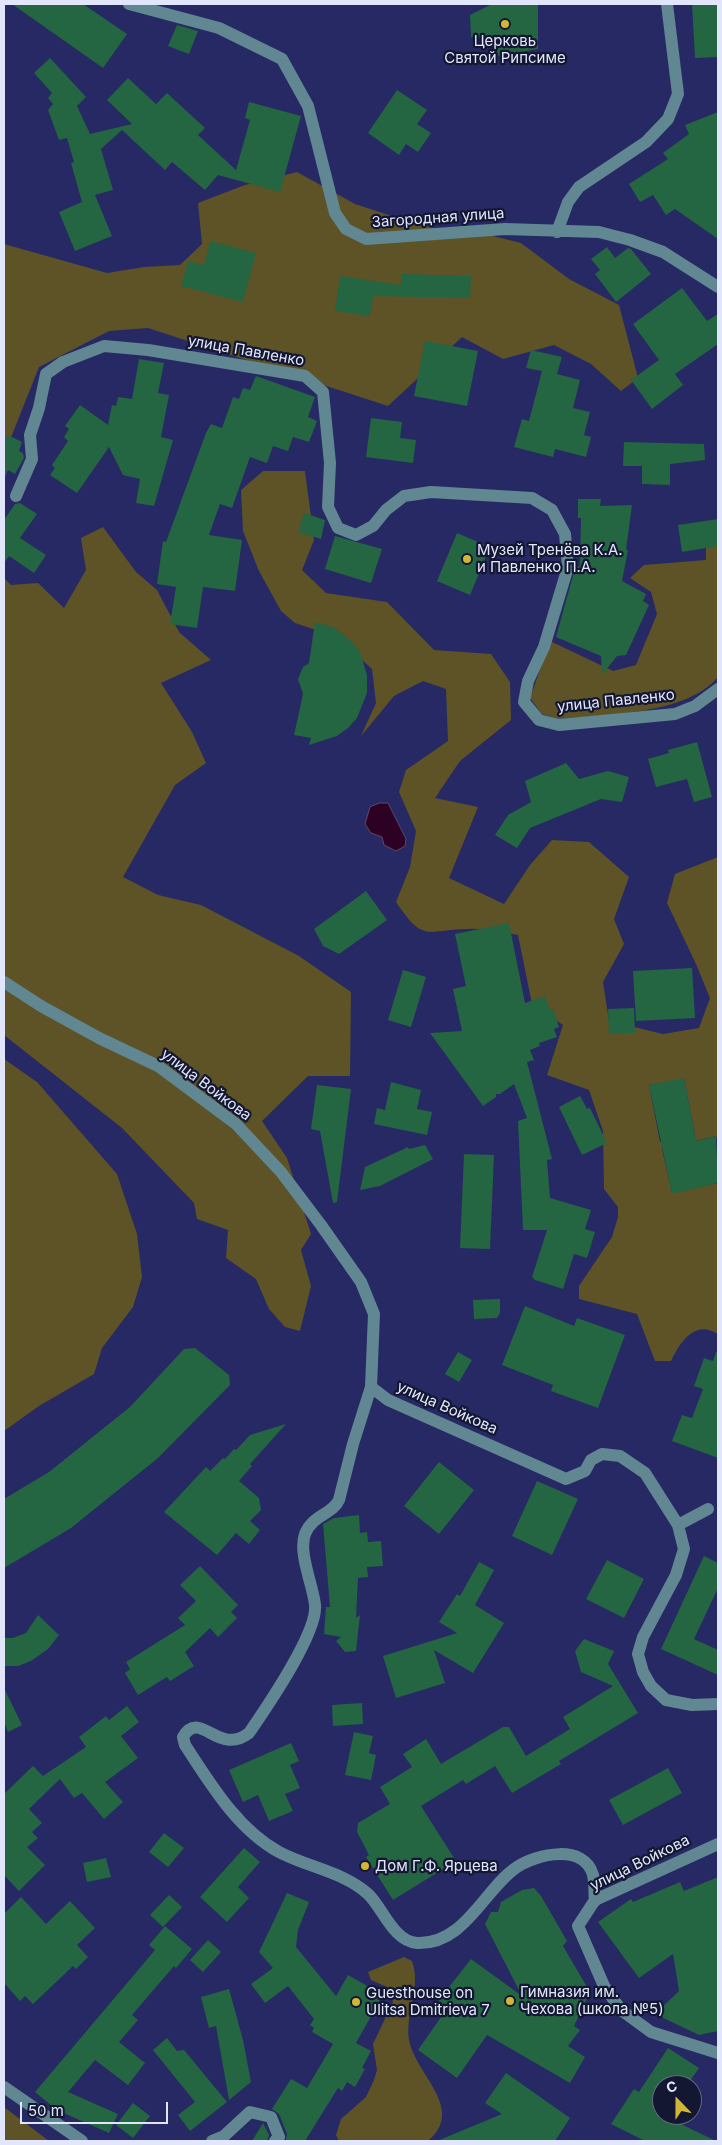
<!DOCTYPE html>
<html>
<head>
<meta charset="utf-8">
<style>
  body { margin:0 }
  #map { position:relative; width:722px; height:2145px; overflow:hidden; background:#272964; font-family:Inter,sans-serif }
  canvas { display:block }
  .frame { position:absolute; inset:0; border:5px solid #e1e6fc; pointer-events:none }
  .north { position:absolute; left:652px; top:2075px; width:50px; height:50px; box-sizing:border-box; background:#141731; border:1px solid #666a82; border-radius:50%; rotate:338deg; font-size:14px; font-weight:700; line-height:20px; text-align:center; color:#e1e6fc }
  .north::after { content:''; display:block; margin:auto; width:18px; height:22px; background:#d2b736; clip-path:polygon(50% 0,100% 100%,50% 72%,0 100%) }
  .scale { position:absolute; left:20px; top:2102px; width:148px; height:22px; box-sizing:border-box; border:2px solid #e1e6fc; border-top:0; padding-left:6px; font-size:15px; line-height:18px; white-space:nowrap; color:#e1e6fc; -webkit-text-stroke:4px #141731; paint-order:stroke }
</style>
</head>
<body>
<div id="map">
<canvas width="722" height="2145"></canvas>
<div class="frame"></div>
<div class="north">С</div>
<div class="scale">50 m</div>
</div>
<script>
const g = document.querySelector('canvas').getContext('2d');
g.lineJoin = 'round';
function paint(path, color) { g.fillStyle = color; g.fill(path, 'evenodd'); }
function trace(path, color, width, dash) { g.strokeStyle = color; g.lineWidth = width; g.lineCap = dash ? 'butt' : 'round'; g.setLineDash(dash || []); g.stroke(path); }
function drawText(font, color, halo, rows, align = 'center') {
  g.font = font + ' Inter,sans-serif'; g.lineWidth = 4.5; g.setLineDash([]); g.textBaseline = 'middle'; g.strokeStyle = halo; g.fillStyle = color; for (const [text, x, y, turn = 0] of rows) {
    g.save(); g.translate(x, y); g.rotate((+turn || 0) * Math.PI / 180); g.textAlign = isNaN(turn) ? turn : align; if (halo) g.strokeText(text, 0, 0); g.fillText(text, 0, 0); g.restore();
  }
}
paint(new Path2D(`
  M297,172L355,204L401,219L449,232L489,235L521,243L569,279L619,305L638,378L621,391L591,364L554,345L503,359L462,337L388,406L148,328L109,331L39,367L4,455V244L107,273L144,267L180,265L202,244L198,203L245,185Z
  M263,471H305L314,540L302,570L326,593L387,602L434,650L491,654L510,682L511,720L460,761L435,798L478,807L449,878L504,904L530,865L552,840L589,842L629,877L614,919L624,944L603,982L609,1021L663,1034L699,1028L710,998L696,964L667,903L675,874L718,857V1144L716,1136L662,1149L672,1193L718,1183V1334C695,1319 680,1342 671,1361H655L637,1314L579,1299V1286L612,1237L618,1217V1207L604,1189L603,1131L589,1090L547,1075L563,1025L532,1004L518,935C502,933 484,928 468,929C424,930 424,943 396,902L410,867L416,831L399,792L406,770L448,741L446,689L423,681L394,696L361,736L376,703L372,669L337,637L295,623L281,611L259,571L243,531L241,490ZM684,1079L695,1135L660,1142L649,1085Z
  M103,527L136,572L157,590L179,632L211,660L161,683L192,732L206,763L175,785L123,877L158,895L201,905L299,956L351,992L350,1076H308L262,1121L287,1158L311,1234L301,1250L311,1286L300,1331L285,1327L269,1309L256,1279L226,1258L228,1230L197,1219L194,1203L122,1128L4,1035V578L11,585L38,583L64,608L86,570L81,538Z
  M718,536V677C686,715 606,714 559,719L542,714L530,698L550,641L613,671L636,665L657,614L651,592L630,578L644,565L706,560V540Z
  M4,1059L37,1082L117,1174L137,1234L142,1277L133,1307L102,1348L94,1374L39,1406L4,1431Z
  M404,1957L412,1961C422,1987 403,2016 410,2044C419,2077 465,2110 428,2141H339L336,2135L341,2119L366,2097L374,2080L377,2070L373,2044L393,2002L387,1987L371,1980L368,1972Z
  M4,2107L49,2141H4Z`), '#5d5327');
const water = new Path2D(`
  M380,803H388L406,839L405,846L396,851L384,845L382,837L371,833L365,824L370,807Z`);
paint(water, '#2c0124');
trace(water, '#624665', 1);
paint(new Path2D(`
  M12,4H83L127,34L103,68Z
  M492,4H538V49L498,56L494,38L471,37L470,15Z
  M692,4H718V57L695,58Z
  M177,25L198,31L189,54L168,46Z
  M50,58L86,97L77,106L90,134L132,124L107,100L128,78L156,104L167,93L205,128L198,135L236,170L250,120L245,118L249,102L301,116L280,192L218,175L205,190L172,162L165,170L122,130L101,149L113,190L95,195L112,236L75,251L59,212L82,202L71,163L74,162L67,138L59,140L48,110L53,104L48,98L52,93L34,73Z
  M397,90L427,110L417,124L431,133L418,152L406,144L399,155L368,133Z
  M718,112V239L675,209L666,215L653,195L640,202L629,184L668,159L663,153L689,134L685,125Z
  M210,241L256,253L243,302L181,286L188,261L204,265Z
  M607,247L615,258L628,248L631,249L651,274L616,302L595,274L600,270L591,259Z
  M402,274L471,276L470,298L373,296L370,316L335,311L340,276L401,285Z
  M682,288L707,321L718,314V344L675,374L683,385L652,409L631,380L659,360L633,324Z
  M425,341L478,351L467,406L414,396Z
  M531,350L562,357L557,374L580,380L573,408L590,412L584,435L591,437L586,457L555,449L553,457L514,447L522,419L529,421L542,371L526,368Z
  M139,359L164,363L158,393L169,395L161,437L173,440L154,506L136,503L140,479L123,475L109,447L77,493L50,475L55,468L52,465L68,441L64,437L69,429L65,426L80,405L108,425L112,405L116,406L118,397L132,399Z
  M256,376L315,397L308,417L317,421L309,442L293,437L288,451L273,446L267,463L250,457L232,508L220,504L209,535L242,540L235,591L203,587L197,628L170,624L176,587L157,584L163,541L166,542L206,433L211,424L222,428L233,397L239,399L243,388L250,390Z
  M371,418L402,422L400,438L416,440L413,463L366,457Z
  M8,435L22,442L19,451L23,453L24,458L15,474L8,470L4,479V442Z
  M624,442L704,444L705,460L670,464V485L642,484V466H623Z
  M578,499H601L600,506L632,505L626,550H628L622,581L646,594L643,601L649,605L626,655L617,656L602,675L601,656L556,637L576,565L580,567L581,518H578Z
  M20,503L37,514L20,538L46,555L34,573L9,556L4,563V520L15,504Z
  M304,513L325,520L321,539L298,532Z
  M718,519V546L682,552L678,525Z
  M457,533L490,547L470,595L437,581Z
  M335,536L382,549L371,583L325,569Z
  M315,622L335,628L351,641L360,652L367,675V693L357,718L348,728L337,736L309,745L311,738L294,735L303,694L298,679L303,667L309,663Z
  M697,742L712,797L694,802L687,779L656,787L648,759L669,753L668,750Z
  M566,763L579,779L608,771L629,777L622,802L601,799L530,828L517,848L495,835L508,815L531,802L525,781Z
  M366,891L387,920L339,954L323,946L314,929Z
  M509,923L525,1003L545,996L550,1010L553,1009L559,1027L554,1029L557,1037L539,1043L540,1046L530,1050L534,1060L527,1062L552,1159L547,1160L550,1198L591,1210L585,1229L595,1232L587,1258L574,1254L563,1289L535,1280L532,1277L547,1230H523L518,1121L527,1118L514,1084L500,1094H496V1097L483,1106L430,1033L462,1031L453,989L466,986L455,934Z
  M692,968L695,1018L636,1021L633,971Z
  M403,970L426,977L411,1027L388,1020Z
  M634,1008L635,1033L609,1034L608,1009Z
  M684,1078L696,1141L716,1136L718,1183L672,1194L649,1085Z
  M391,1082L421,1090L417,1109L432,1112L427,1135L374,1124L377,1108L385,1110Z
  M317,1085L351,1089L337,1202L333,1203L320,1131L311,1129Z
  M580,1096L587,1109L590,1108L607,1143L582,1155L559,1107Z
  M425,1145L433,1159L380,1186L360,1190L365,1167L408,1147L409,1149Z
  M464,1154L494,1155L490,1249L460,1248Z
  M500,1299V1313L497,1318L474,1319L473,1300Z
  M525,1306L574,1326L577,1318L625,1335L598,1408L551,1391L553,1385L502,1365Z
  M195,1348L229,1375L230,1385L158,1458L71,1528L4,1568V1499L49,1472L130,1407L184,1349Z
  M458,1352L472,1360L459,1382L445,1374Z
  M716,1352H718V1458L672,1441L682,1415L692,1418L703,1389L694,1386L704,1358L713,1361Z
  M286,1424L250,1464L252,1466L239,1481L259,1498L261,1510L250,1521L260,1530L249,1544L236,1533L217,1555L164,1512L206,1467L210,1471L223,1458L225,1459L234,1449L236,1450L250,1435Z
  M439,1462L474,1490L439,1534L404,1506Z
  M537,1481L578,1499L552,1555L512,1536Z
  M359,1515L360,1533L367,1532L368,1542L381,1541L383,1566L367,1567L368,1577L358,1578L356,1618L360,1615L356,1651L345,1652L336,1641L341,1637L324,1634L326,1607H330L323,1524L334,1518Z
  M704,1556L718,1563V1588L694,1639L718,1650V1675L661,1649Z
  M607,1560L644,1579L624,1618L586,1599Z
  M479,1562L494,1570L475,1605L504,1623L473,1673L434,1650L445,1683L396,1698L383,1656L457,1633L439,1622L457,1594L460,1596Z
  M200,1566L238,1605L231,1612L237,1618L218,1637L210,1628L185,1652L194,1666L170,1681L167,1677L138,1695L125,1673L130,1669L126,1662L185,1625L178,1618L196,1601L180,1585Z
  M38,1615L59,1635L48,1649L31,1661L18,1666H4V1638H13L26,1633Z
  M584,1639L614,1651L608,1664L638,1713L559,1761L561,1764L512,1793L495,1766L466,1784L463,1780L421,1806L456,1861L393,1900L366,1857L369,1855L357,1832L358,1823L390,1804L380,1787L412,1767L403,1754L426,1739L441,1764L503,1727H509L526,1756L570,1729L563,1717L613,1686L581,1672L575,1651Z
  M4,1688L22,1725L8,1732L4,1722Z
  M362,1703L363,1724L333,1726L332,1705Z
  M127,1706L139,1722L121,1736L138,1758L105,1782L123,1802L104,1819L82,1793L74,1798L60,1779L29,1809L42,1823L32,1832L38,1838L27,1847L45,1865L19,1891L4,1875V1794L33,1766L43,1776L86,1747L79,1737L106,1716L109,1720Z
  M354,1732L373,1736L369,1753L376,1755L371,1780L345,1775Z
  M291,1743L299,1761L290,1765L300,1788L285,1794L293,1811L269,1821L258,1795L243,1802L229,1770Z
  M668,1768L682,1793L623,1825L609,1800Z
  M164,1833L184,1848L168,1867L149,1852Z
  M244,1848L260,1862L238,1887L249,1898L227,1922L200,1897Z
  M106,1858L111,1877L87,1882L83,1863Z
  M718,1877V2031L699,2035L655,2014L679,1991L673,1954L639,1978L598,1922L631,1899L633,1902L680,1882L684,1891Z
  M534,1888L541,1896L567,1941L563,1946L590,1992L574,2026L580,2030L568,2046L585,2057L570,2083L487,2035L457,2078L418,2050L448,2007L438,2001L471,1959L522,1996L485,1924L491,1912H498L501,1902L522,1890Z
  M287,1893L309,1902L298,1930L296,1947L336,1996L348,1975L383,1995L356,2043L371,2051L362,2068L365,2069L355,2087L347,2082L342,2091L338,2088L305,2141H286L287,2134L279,2114L272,2109L291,2079L307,2088L333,2044L312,2032L314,2028L310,2025L314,2019L288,1986L265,2003L251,1984L273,1968L259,1952Z
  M169,1895L182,1907L163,1927L150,1915Z
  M21,1897L46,1924L70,1901L95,1928L77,1945L88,1957L76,1969L73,1966L33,2004L25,1996L20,2001L4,1983V1914Z
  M165,1926L192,1949L176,1968L174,1966L132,2015L138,2020L119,2042L145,2063L128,2085L95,2060L68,2092L118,2114L109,2133L57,2110L35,2092L155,1950L149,1945Z
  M208,1940L221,1952L203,1972L190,1960Z
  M229,1989L243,2040L251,2082L229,2100L216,2026L209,2028L201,1997Z
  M167,2038L177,2051L184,2050L227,2102L190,2131L178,2115L195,2102L153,2050Z
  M668,2048L699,2068L687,2085H662V2115L716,2141H645L611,2124L634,2089L639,2092Z
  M506,2073L570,2118L555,2141H437L502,2114L485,2103Z
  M133,2103L150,2116L133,2138L116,2125Z
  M263,2123L269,2135L267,2141H252Z`), '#246542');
trace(new Path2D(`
  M129,4L219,28L282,59L308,106L335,213L346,229L366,239L505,229L599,232L630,240L663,252L718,287
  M557,232L568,202L579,187L646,142L668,119L678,94L667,4
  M16,496L32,459L30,435L39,408L46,374L63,362L104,346L148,350L305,376L323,392L330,463L328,507L338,528L356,535L373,526L386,510L404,496L431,492L532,498L552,510L565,534L568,567L544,647L528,681L524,702L539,720L559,725L675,714L695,706L718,689
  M4,982L41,1006L99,1038L158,1066L236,1124L281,1172L321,1225L361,1282L374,1314L371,1387L353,1444L339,1500C332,1515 313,1514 305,1534C298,1553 313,1585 315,1605C318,1633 266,1708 249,1733C218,1757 200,1708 183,1737L185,1745C210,1783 237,1829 279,1852C307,1867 344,1872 368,1894C383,1908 393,1941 417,1943C465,1945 484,1889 517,1867C537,1854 584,1843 593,1875C595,1883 594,1893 595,1901
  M371,1387L388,1400L566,1479L585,1471L591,1460L602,1454L620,1456L645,1473L678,1525L684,1549L676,1575L643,1637L638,1654L643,1672L651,1686L666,1700L692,1705L718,1704
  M678,1525L708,1509
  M718,1844L595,1900L578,1926L604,1986L621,2010L651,2032L718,2053
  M4,2087L82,2141
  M212,2141L224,2136L250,2112L271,2117L279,2137L275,2141`), '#618792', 12);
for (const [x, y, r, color] of [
  [505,24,5,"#d2b736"],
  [467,559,5,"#d2b736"],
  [365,1866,5,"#d2b736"],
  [510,2001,5,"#d2b736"],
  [356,2002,5,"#d2b736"]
]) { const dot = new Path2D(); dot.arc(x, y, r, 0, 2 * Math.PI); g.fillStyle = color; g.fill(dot); trace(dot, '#141731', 2); }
drawText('15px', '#e1e6fc', '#141731', [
  ["Церковь",505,41,"center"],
  ["Святой Рипсиме",505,58,"center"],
  ["Музей Тренёва К.А.",477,550],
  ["и Павленко П.А.",477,567],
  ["Дом Г.Ф. Ярцева",375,1866],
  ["Гимназия им.",520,1992],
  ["Чехова (школа №5)",520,2009],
  ["Guesthouse on",366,1993],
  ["Ulitsa Dmitrieva 7",366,2010]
], 'left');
drawText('15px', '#e1e6fc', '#141731', [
  ["Загородная улица",438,218,-4],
  ["улица Павленко",246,351,10],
  ["улица Павленко",616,701,-6],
  ["улица Войкова",206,1085,37],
  ["улица Войкова",447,1408,24],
  ["улица Войкова",640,1863,-26]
]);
</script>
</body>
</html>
